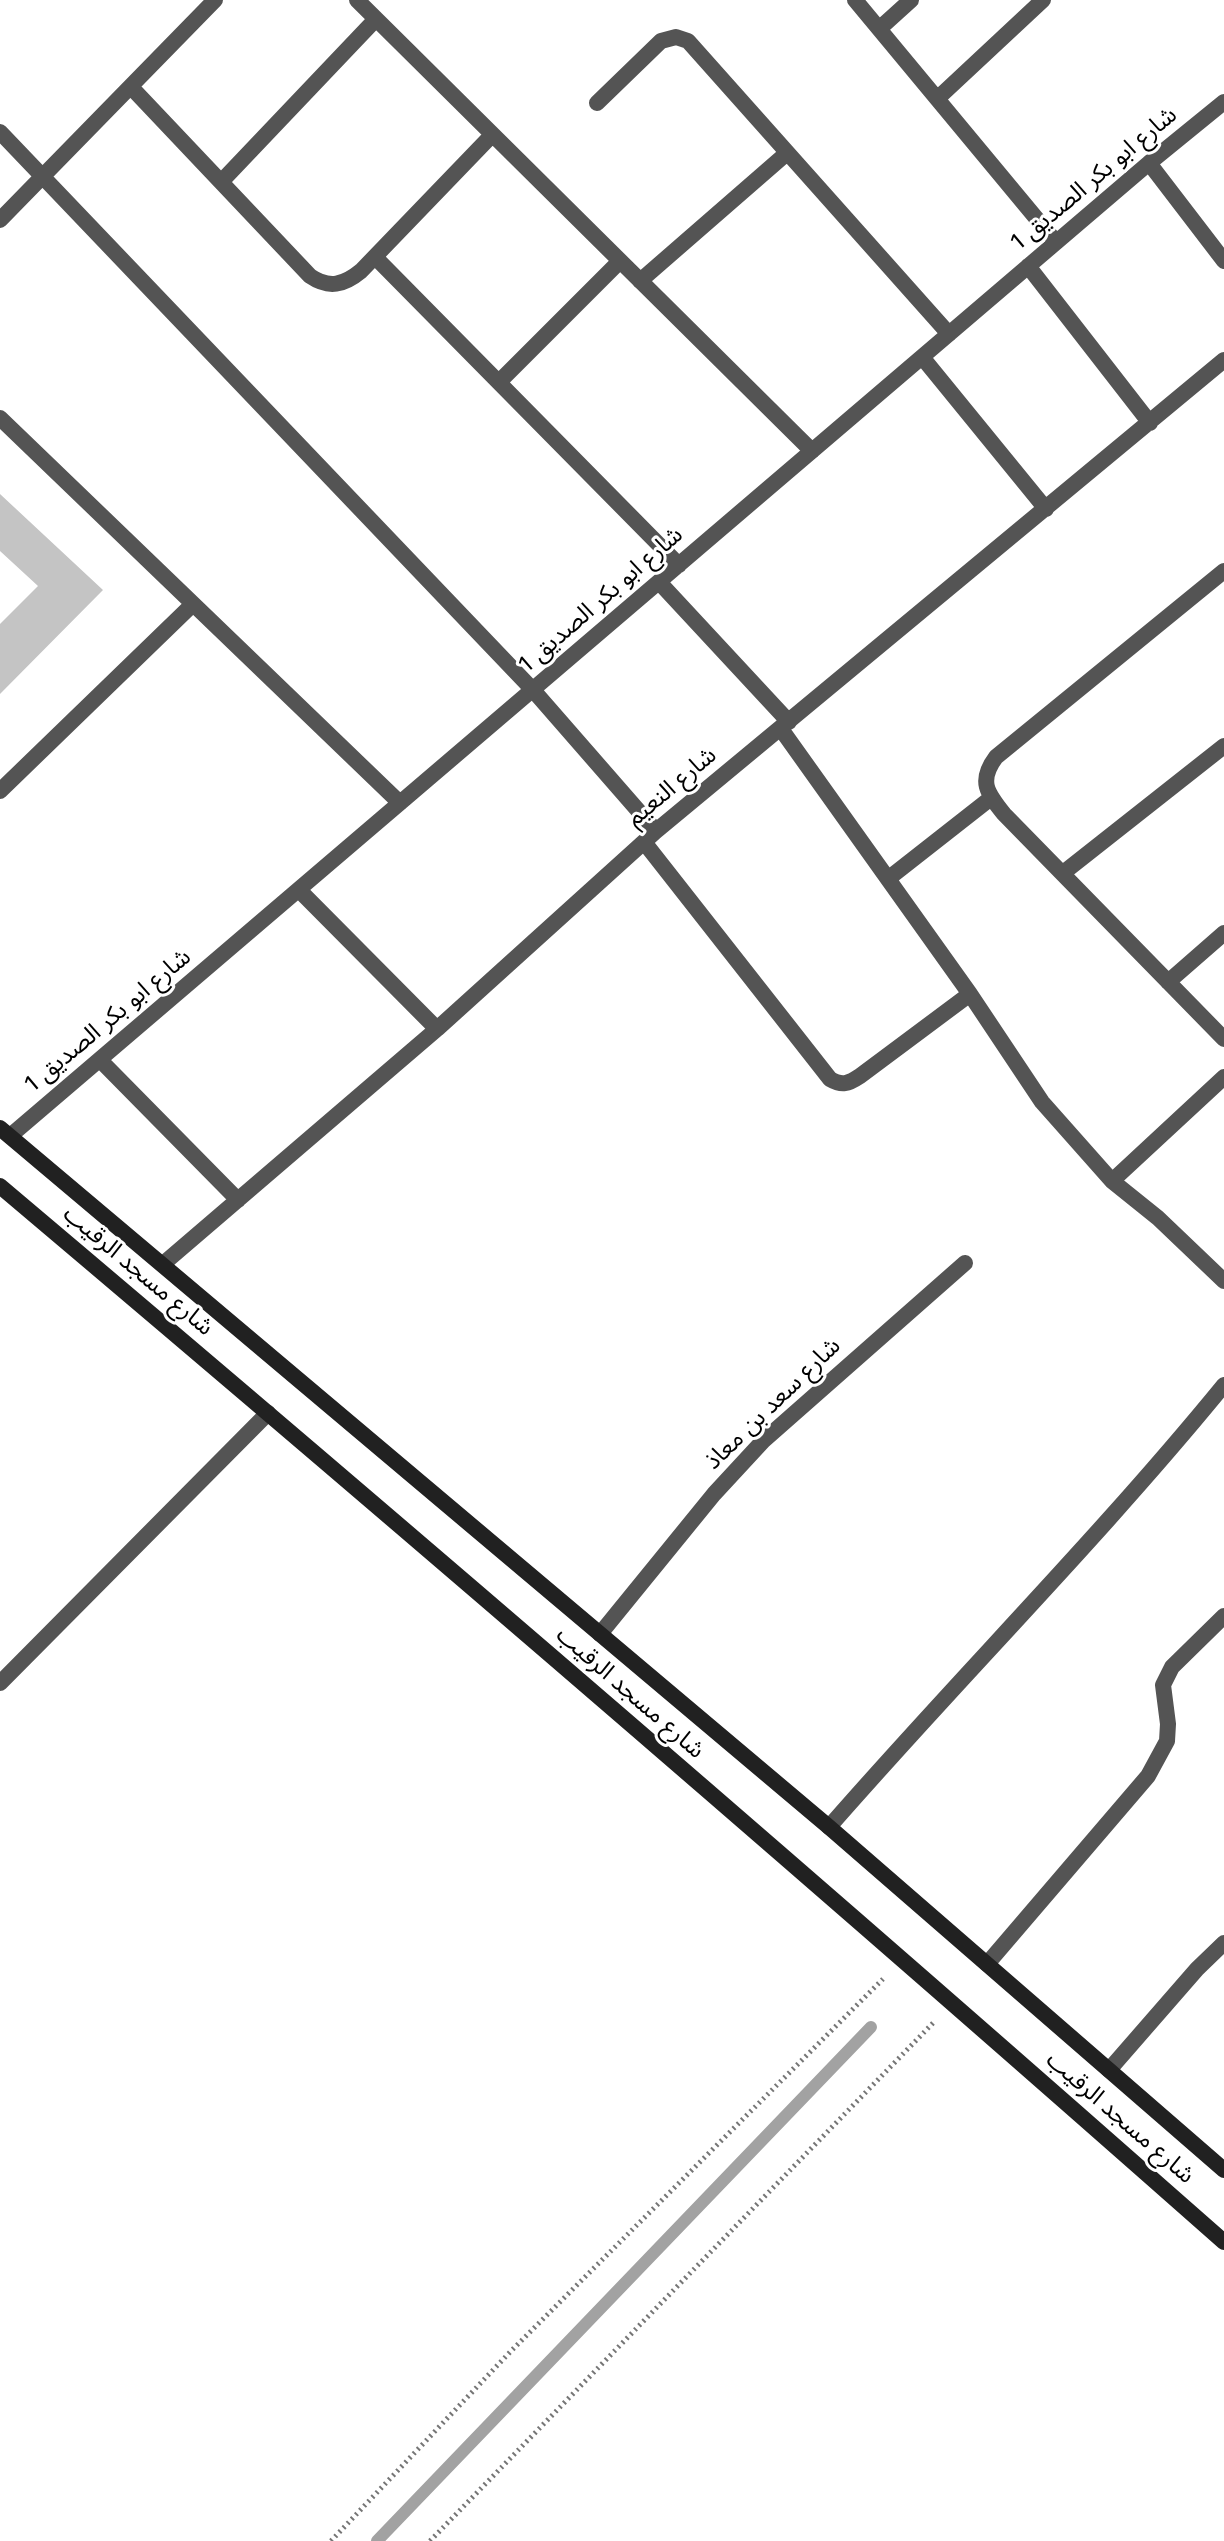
<!DOCTYPE html>
<html>
<head>
<meta charset="utf-8">
<style>
  body { margin:0 }
  canvas { display:block; background:#fff }
</style>
</head>
<body>
<canvas width="1224" height="2541"></canvas>
<script>
const g = document.querySelector('canvas').getContext('2d');
g.lineJoin = 'round';
function trace(path, color, width, dash) { g.strokeStyle = color; g.lineWidth = width; g.lineCap = dash ? 'butt' : 'round'; g.setLineDash(dash || []); g.stroke(path); }
function paint(path, color) { g.fillStyle = color; g.fill(path, 'evenodd'); }
function drawText(font, color, halo, rows, align = 'center') {
  g.font = font + ' "Fira Sans","Noto Sans Arabic",sans-serif'; g.lineWidth = 6; g.setLineDash([]); g.textBaseline = 'middle'; g.strokeStyle = halo; g.fillStyle = color; for (const [text, x, y, turn = 0] of rows) {
    g.save(); g.translate(x, y); g.rotate((+turn || 0) * Math.PI / 180); g.textAlign = isNaN(turn) ? turn : align; if (halo) g.strokeText(text, 0, 0); g.fillText(text, 0, 0); g.restore();
  }
}
trace(new Path2D(`
  M377,2541L871,2027`), '#a2a2a2', 12);
paint(new Path2D(`
  M0,494L103,590L0,694V624L38,586L0,551Z`), '#c4c4c4');
trace(new Path2D(`
  M331,2541L511,2351L883,1979
  M430,2541L934,2022`), '#767676', 5, [2, 4]);
trace(new Path2D(`
  M357,0L812,451
  M855,0L1056,242
  M879,29L911,0
  M131,87L310,276C329,289 344,285 361,271L492,135
  M938,98L1043,0
  M597,103L661,41L676,37L688,41L949,334
  M0,132L533,690L656,831
  M1149,163L1224,261
  M221,182L376,19
  M0,220L215,0
  M375,257L679,565
  M1028,266L1150,423
  M640,281L787,153
  M922,357L1046,509
  M499,382L620,261
  M0,418L400,803
  M1224,571L996,757C978,781 987,793 1004,814L1224,1039
  M659,582L789,722
  M781,729L970,994L1042,1102L1112,1181L1158,1218L1224,1281
  M0,791L193,604
  M644,842L830,1079C842,1086 848,1084 860,1076L970,994
  M1063,873L1224,746
  M889,878L991,798
  M299,890L437,1029
  M1168,982L1224,933
  M100,1060L238,1200
  M10,1136L1149,163L1224,102
  M1112,1181L1224,1077
  M163,1264L437,1029L656,831L1224,360
  M600,1634L714,1494L763,1441L965,1263
  M0,1683L268,1413
  M829,1827C959,1678 1099,1538 1224,1385
  M987,1964L1148,1776L1167,1741L1168,1724L1163,1685L1172,1667L1224,1616
  M1109,2070L1197,1969L1224,1943`), '#545454', 16);
trace(new Path2D(`
  M0,1128L829,1827L1224,2170
  M0,1186C412,1534 820,1885 1224,2242`), '#212121', 16);
drawText('24px', '#000', '#fff', [
  ["شارع ابو بكر الصديق 1",1094,179,-40],
  ["شارع ابو بكر الصديق 1",601,600,-41],
  ["شارع النعيم",672,787,-40],
  ["شارع ابو بكر الصديق 1",108,1021,-40],
  ["شارع مسجد الرقيب",138,1271,40],
  ["شارع سعد بن معاذ",773,1404,-44],
  ["شارع مسجد الرقيب",630,1693,41],
  ["شارع مسجد الرقيب",1120,2118,41]
]);
</script>
</body>
</html>
